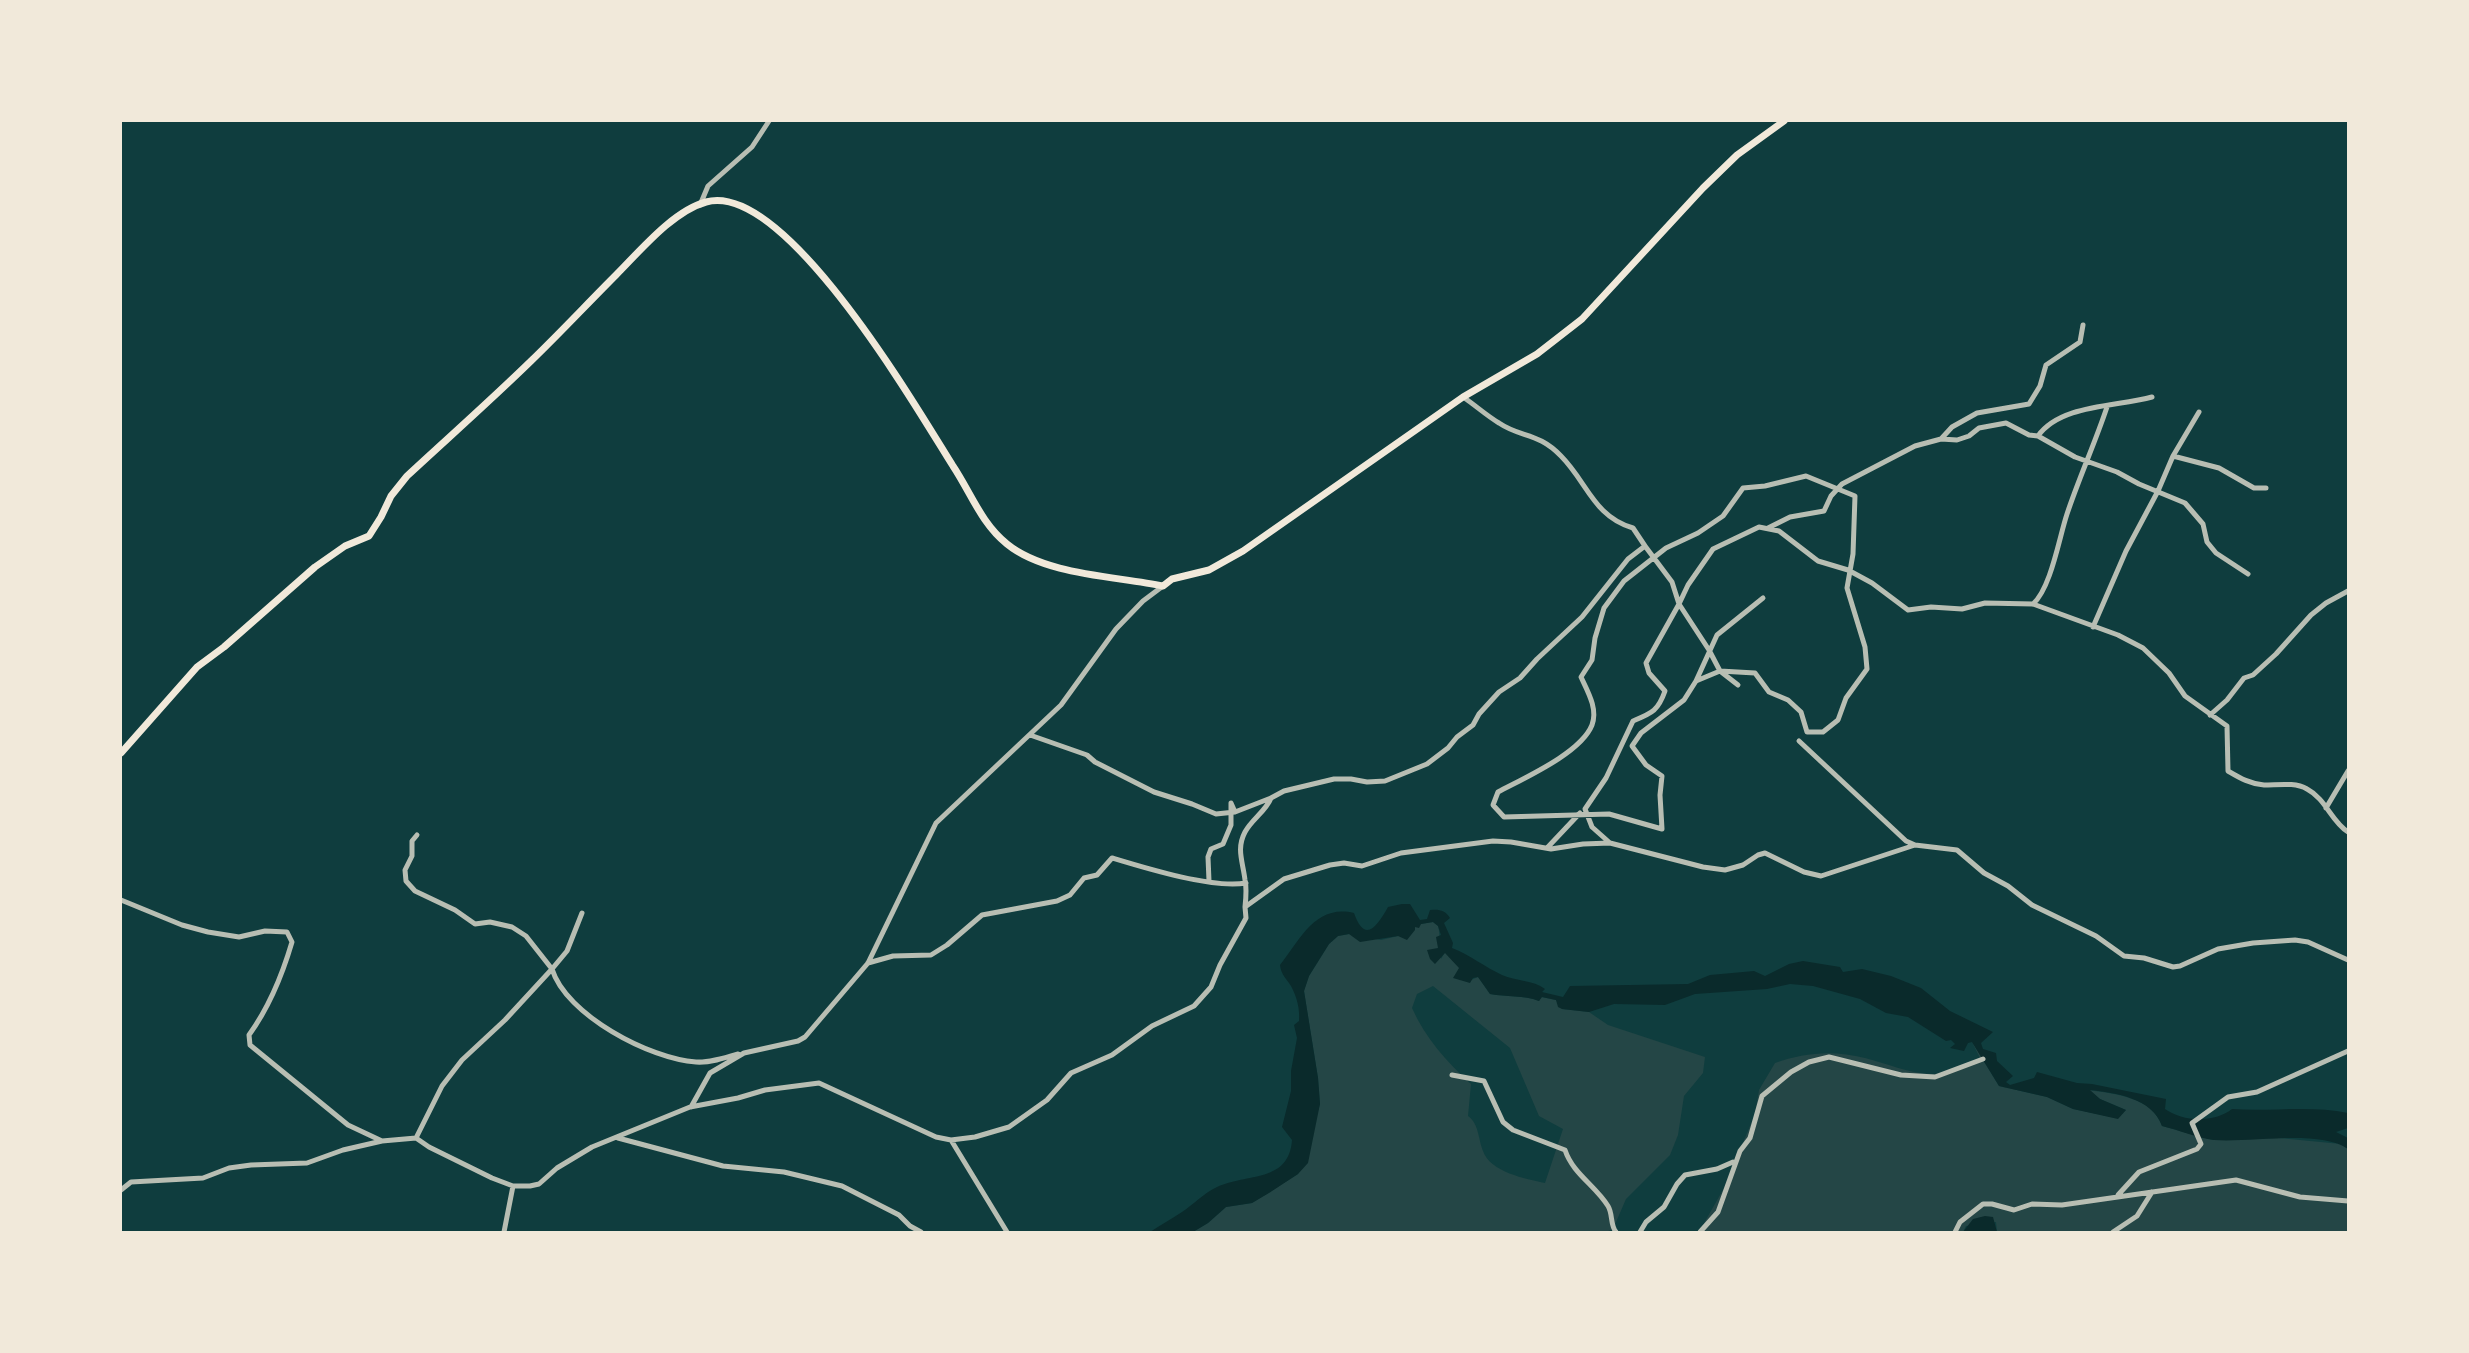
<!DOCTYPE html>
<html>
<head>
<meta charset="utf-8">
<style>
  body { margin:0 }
  #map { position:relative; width:2469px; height:1353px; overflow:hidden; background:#0f3d3e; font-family:Poppins,sans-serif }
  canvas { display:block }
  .frame { position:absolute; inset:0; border:122px solid #f1e9da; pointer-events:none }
</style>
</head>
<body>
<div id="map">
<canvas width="2469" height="1353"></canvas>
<div class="frame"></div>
</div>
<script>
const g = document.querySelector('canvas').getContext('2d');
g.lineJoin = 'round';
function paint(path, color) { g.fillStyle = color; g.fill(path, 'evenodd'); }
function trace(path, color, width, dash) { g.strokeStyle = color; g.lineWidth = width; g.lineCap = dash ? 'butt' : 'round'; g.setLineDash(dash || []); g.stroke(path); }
paint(new Path2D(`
  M1433,922L1438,926C1441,937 1438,947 1441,959L1445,952L1460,968L1458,971L1471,980L1478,977L1490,994C1507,997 1523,995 1539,1001L1541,997L1556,1000L1562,1009L1589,1012L1608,1025L1705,1057L1703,1073L1684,1096L1678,1135L1670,1155L1626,1199L1613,1229L1606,1232H1193L1208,1223L1226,1207L1252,1203L1298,1174L1320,1104L1318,1078L1304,991L1309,976L1329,944L1338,936L1349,934L1381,940L1398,936L1421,924ZM1433,986L1510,1048L1539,1116L1563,1129L1545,1183C1526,1179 1490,1172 1483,1151C1478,1138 1479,1124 1468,1116L1471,1084C1446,1061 1426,1039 1412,1008L1417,994Z
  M1972,1042L1999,1086L2047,1097L2073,1109L2117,1118L2126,1110L2100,1099L2088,1090C2116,1094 2152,1097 2162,1126L2213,1140L2279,1138L2341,1144L2348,1149V1232H1997L1996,1222L1966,1226L1963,1232H1699L1724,1188L1755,1114L1759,1090L1775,1063C1805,1052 1834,1050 1865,1058C1890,1064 1918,1078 1944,1073C1956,1070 1968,1063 1980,1058Z`), '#244646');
paint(new Path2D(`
  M1402,904H1410L1420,920L1427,919L1430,910C1439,909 1445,910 1450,918L1444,923L1453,943L1452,948C1470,955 1485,967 1502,975C1516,981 1533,980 1545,989L1542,992L1563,997L1570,986L1688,984L1710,975L1754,971L1765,976L1789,964L1803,961L1840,967L1843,972L1862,969L1891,976L1921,988L1950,1011L1993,1032L1981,1043L1983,1049L1996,1053L1997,1061L2013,1076L2006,1082L2010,1085L2034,1078L2037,1072L2077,1083L2092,1084L2166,1099L2165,1109C2183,1122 2214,1123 2232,1109C2271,1112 2310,1105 2348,1113V1128L2336,1132L2348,1138V1149C2320,1129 2249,1143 2214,1140C2197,1138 2179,1130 2162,1126C2152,1098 2116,1093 2090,1090L2100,1099L2126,1110L2118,1119L2073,1109L2047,1097L1999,1086L1972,1042L1968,1043L1964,1051L1950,1048L1955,1044L1951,1040L1946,1041L1908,1017L1886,1013L1860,999L1813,986L1790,984L1767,989L1695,994L1665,1005L1614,1004L1589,1012L1562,1009L1558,1007L1556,1000L1542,997L1539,1001C1524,995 1507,997 1490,994L1478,977L1473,978L1470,983L1453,978L1459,968L1445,953L1435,964L1430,959L1427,950L1438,948L1436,937L1441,935L1438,926L1433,922L1421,924L1419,928L1415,927V930L1407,940L1398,936L1360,942L1349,934L1338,936L1329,944L1309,976L1304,991L1318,1078L1320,1104L1308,1163L1298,1174L1269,1193L1252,1203L1226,1207L1208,1223L1193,1232H1150C1160,1225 1172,1219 1182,1212C1194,1204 1204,1193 1217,1187C1247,1173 1289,1183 1292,1140L1282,1127L1291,1091V1071L1297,1038L1294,1025L1299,1021C1300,1009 1297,997 1291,986C1287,979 1281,975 1280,965C1300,940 1315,904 1354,913C1365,945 1378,925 1388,907Z
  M1985,1216L1993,1217L1997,1232H1963L1973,1219Z`), '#0a2a2b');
trace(new Path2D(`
  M700,205L708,186L752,147L769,121
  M2038,436C2061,404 2117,407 2152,397
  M1941,439L1957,440L1969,436L1979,428L2006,423L2029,435L2038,436L2075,457L2117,472L2139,484L2185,503L2203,524L2207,542L2216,553L2248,574
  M2173,456L2219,468L2254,488H2266
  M1806,476L1855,496L1853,554L1847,588L1865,647L1867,669L1846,698L1838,720L1823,732H1807L1801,712L1788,700L1769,692L1755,673L1720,671L1696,681L1684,700L1641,733L1632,746L1646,765L1662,776L1660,795L1662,829L1609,814L1504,817L1493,805L1498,792C1524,778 1581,753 1592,725C1598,709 1588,692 1581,677L1592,660L1595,638L1604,608L1624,581L1666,548L1698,533L1723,516L1743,488L1765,486Z
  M1768,528L1790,517L1824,511L1831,496L1842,484L1915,446L1941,439L1952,427L1977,413L2029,404L2040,386L2046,365L2080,342L2083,325
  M2033,604C2051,588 2059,538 2067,514C2079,478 2095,443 2107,407
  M2093,627L2126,551L2158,491L2173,456L2199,412
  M1696,681L1717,635L1763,598
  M1738,685L1720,671L1709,650L1679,604L1688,585L1713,549L1759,527L1779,531L1818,561L1848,570L1872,583L1908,610L1931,607L1962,609L1985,603L2033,604L2118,635L2143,648L2169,673L2185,696L2227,726L2228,771C2240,778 2250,784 2264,785C2278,785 2295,782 2307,789C2326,799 2331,821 2348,832
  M2210,715L2227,700L2244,678L2253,675L2276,654L2311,615L2326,603L2348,591
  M1030,735L1087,755L1095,762L1154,792L1192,804L1216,814L1235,812L1271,798
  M1799,741L1906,841L1915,845L1957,850L1984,873L2008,886L2032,905L2096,936L2124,956L2144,958L2173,967L2180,966L2218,949L2253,943L2295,940L2308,942L2348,960
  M2326,808L2348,771
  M417,835L412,841V856L405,870L406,881L415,891L455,910L475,924L490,922L512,927L526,936L552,969L567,951L582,913
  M1610,843L1592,827L1585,809L1606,778L1633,721C1652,713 1658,711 1665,691L1649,673L1646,663L1679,604L1672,582L1645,546
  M1547,848L1580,813
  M1209,881L1208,857L1211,849L1223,844L1231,825V803L1235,812
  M121,900L182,925L208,932L239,937L265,931L287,932L292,942C282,976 270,1006 249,1035L250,1045L348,1125L382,1141
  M1245,907C1246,898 1247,889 1245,880C1243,862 1236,849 1245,832C1252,819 1266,811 1271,798L1284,791L1334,779H1351L1367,782L1385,781L1427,764L1448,748L1457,737L1473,725L1479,714L1499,692L1520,678L1537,659L1582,617L1628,559L1645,546L1633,528C1594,517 1587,482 1561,456C1538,432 1521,438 1499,423C1487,416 1475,405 1463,397
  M868,963L893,956L931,955L947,945L982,915L1057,901L1070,895L1084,878L1097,875L1112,858C1145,868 1213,889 1246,883
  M1452,1075L1484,1081L1503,1122L1513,1130L1565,1150C1573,1174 1595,1185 1608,1206C1613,1214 1610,1225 1616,1232
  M691,1107L710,1073L744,1053L798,1041L805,1037L868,963L936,823L1061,705L1116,629L1143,601L1163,586
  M416,1138L442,1086L462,1060L505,1020L552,969C566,1015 650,1059 696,1062C709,1063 725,1058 738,1054
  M618,1138L723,1166L784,1172L842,1186L899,1215L910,1226L921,1232
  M951,1140L975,1137L1009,1127L1047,1100L1071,1073L1112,1055L1152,1026L1194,1006L1211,987L1220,965L1246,918L1245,907L1284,879L1330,865L1344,863L1362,866L1401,853L1493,841L1511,842L1551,849L1583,844L1610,843L1703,867L1725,870L1743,865L1758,855L1765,853L1804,872L1821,876L1915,845
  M121,1190L131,1182L203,1178L229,1168L251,1165L307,1163L343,1150L382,1141L416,1138L429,1147L492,1178L513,1186H530L539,1184L557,1168L592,1147L690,1107L738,1098L765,1090L819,1083L936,1137L951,1140L1007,1232
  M2118,1195L2139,1172L2197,1149L2201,1144L2192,1123L2228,1097L2257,1092L2348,1051
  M504,1232L513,1186
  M1640,1232L1646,1222L1664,1207L1677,1184L1685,1175L1717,1169L1733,1162
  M1700,1232L1718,1212L1740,1151L1750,1138L1762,1096L1791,1072L1809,1062L1829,1057L1901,1075L1935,1077L1983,1059
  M1955,1232L1960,1222L1983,1204H1992L2014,1210L2032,1204L2062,1205L2236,1180L2300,1197L2348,1201
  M2113,1232L2137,1216L2152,1192`), '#b8beb3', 5);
trace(new Path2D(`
  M121,753L197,667L224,647L315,567L345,546L369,536L381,517L391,496L407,476C448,438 491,400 531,361C560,333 588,303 616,275C640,251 673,211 706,202C785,180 917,409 953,466C971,493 981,523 1007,544C1045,575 1115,576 1163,586L1172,579L1209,570L1243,551L1463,397L1537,354L1582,319L1703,188L1737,155L1784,121`), '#f1e9da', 7);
</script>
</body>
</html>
